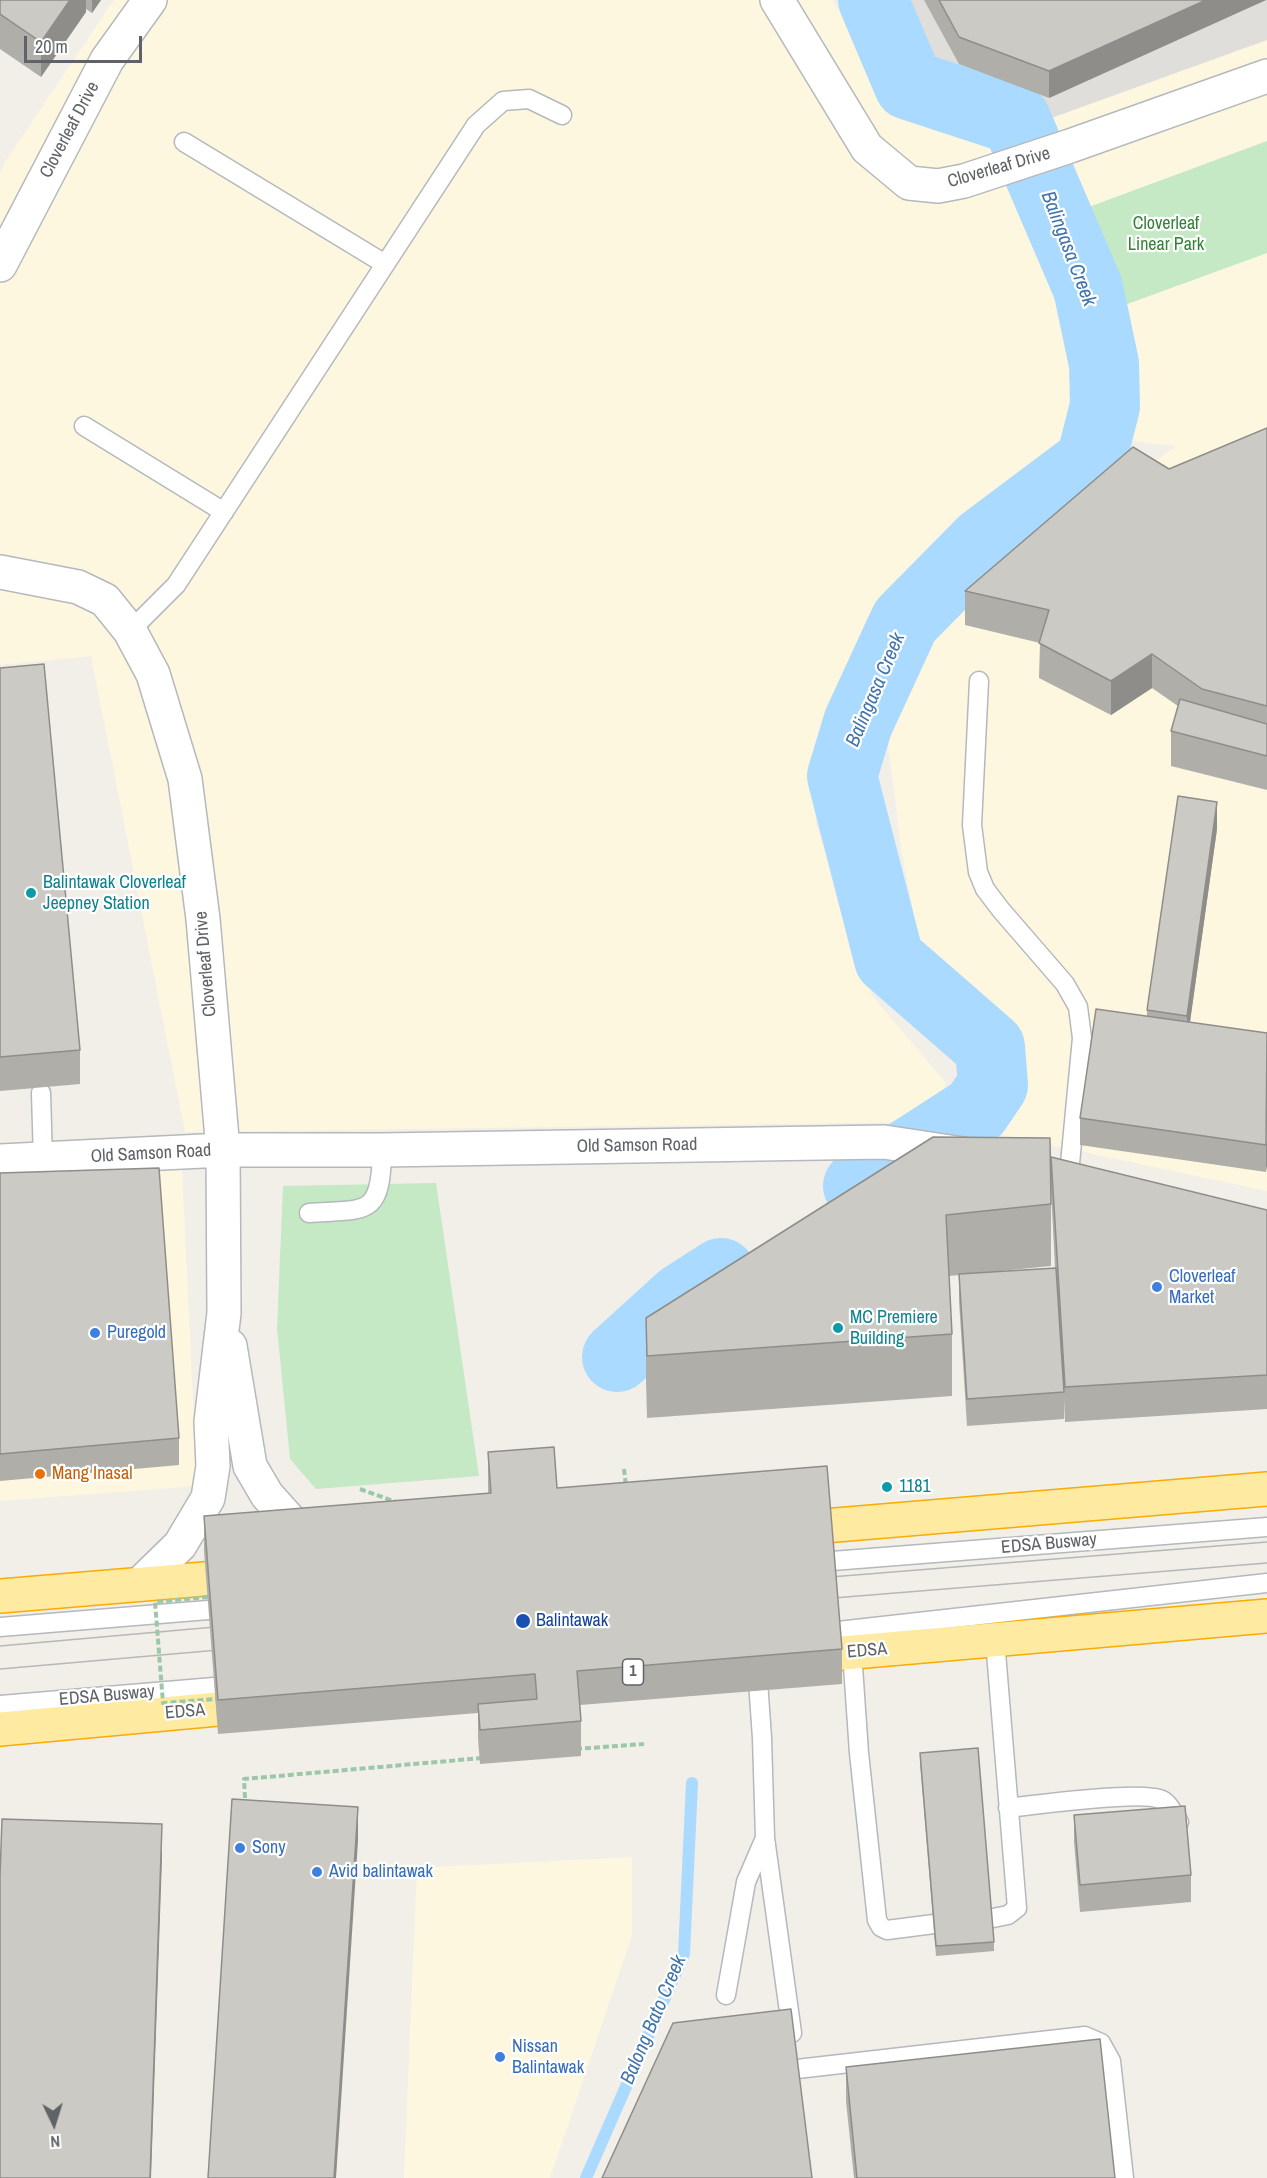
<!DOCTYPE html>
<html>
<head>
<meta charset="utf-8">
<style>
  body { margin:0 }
  #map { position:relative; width:1267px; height:2178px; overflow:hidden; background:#f1efe8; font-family:"Archivo Narrow",sans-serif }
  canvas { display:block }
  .north { position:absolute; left:24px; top:2094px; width:60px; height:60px; -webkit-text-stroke:4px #fff; paint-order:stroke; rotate:176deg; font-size:16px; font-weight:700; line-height:24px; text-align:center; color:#5f6368 }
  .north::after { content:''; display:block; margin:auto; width:21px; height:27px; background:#5f6368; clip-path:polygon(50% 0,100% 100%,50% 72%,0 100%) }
  .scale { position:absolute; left:24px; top:36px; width:118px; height:27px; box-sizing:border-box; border:3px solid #5f6368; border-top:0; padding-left:8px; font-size:18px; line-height:21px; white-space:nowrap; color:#5f6368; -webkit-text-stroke:4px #fff; paint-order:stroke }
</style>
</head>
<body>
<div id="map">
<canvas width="1267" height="2178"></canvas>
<div class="north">N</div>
<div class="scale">20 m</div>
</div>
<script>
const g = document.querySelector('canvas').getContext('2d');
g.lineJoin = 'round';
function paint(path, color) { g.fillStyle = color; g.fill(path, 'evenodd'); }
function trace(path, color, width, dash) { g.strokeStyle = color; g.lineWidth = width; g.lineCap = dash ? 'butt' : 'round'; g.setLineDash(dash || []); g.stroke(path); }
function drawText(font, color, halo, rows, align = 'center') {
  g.font = font + ' "Archivo Narrow",sans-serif'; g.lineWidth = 4.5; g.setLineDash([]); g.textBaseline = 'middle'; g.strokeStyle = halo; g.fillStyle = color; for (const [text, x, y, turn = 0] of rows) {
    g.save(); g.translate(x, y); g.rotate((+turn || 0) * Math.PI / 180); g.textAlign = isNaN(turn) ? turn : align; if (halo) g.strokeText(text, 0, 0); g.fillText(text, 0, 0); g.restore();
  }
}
paint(new Path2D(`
  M114,0H832L912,118L980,144L1267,40V1191L1003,1135L988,1051L960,979L921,951L901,849L886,727L947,617L1176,446L1087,436L897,618L817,738L816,824L872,996L946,1083L930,1122L185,1132L91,656L0,665V174L5,162Z
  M182,1169L197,1486L0,1501V1180Z
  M632,1857V1935L550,2178H404L417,1868Z`), '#fef7e0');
paint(new Path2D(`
  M877,0H1267V40L1043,121L927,76Z`), '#e0deda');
paint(new Path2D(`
  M1267,141V253L1122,306L1086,208Z
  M436,1183L479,1476L316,1489L290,1459L277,1328L283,1186Z`), '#c5e8c5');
trace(new Path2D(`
  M586,2178L684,1954L692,1783`), '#aadaff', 12);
trace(new Path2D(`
  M858,1186L976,1110L993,1085L990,1047L889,959L842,776L858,723L905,621L983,542L1091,461L1105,406L1104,364L1088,288L1016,120L909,85L873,0
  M617,1357L682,1298L721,1273`), '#aadaff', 70);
const service = new Path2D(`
  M184,142L385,264
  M84,426L224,512
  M130,631L176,585L476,125L503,101L529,99L562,115
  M979,681L972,825L978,872L985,889L1001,910L1065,984L1078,1007L1082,1038L1069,1174
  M41,1093L43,1160
  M309,1213C368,1209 381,1217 382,1150
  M832,1561L1267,1527
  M0,1627L208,1610
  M838,1631L1267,1583
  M852,1652L859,1753L877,1920L881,1927L887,1930L934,1924
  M757,1667L762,1738L765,1838L792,2033
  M0,1705L214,1687
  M1008,1808C1033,1805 1145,1790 1162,1800C1170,1804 1174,1815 1179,1822
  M993,1918L1008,1915L1017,1908L995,1640
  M726,1995L746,1882L765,1838
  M797,2069L1085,2036L1101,2043L1111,2061L1124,2178`);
const minor = new Path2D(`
  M777,0L867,148L909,183L938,186L964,181L1070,146L1267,76
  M0,265L107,60L150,0
  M0,572L78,587L105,600L130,631L153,674L185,779L203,919L223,1150H382L884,1142L963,1154`);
const tertiary = new Path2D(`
  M0,1161L223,1150L224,1313L211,1422L213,1466L208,1498L180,1545L140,1584
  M230,1346L250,1466L267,1495L301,1533L312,1539`);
const trunk = new Path2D(`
  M788,1529L1267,1489
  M0,1596L252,1575
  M797,1657L1267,1616
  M0,1729L261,1705`);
trace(service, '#b5b8bc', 21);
trace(minor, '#b5b8bc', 36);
trace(tertiary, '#b5b8bc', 36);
trace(trunk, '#f9ab00', 36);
trace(new Path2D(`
  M624,1469L626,1486
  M360,1489L396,1502
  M576,1749L644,1744
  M245,1798L244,1779L482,1758`), '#9cc7a9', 4, [6, 3]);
trace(service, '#fff', 18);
trace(minor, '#fff', 33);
trace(tertiary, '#fff', 33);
trace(trunk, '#feeaa1', 33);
trace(new Path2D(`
  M818,1578L1267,1542
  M821,1599L1267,1563
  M0,1646L226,1626
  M0,1669L230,1649`), '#b6b7b8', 1.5);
trace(new Path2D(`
  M208,1597L155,1602L163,1703L216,1699`), '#9cc7a9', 4, [6, 3]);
paint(new Path2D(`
  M0,0H101L92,13L86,9V12L41,77L0,49Z
  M924,0H1266L1049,98L959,64Z
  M1267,428V790L1171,766V731L1178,706L1152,688L1111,715L1039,678L1040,643L965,625V591L1169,469Z
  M0,668L80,1050V1084L0,1091Z
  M1217,829L1190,1022L1267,1033L1266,1172L1080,1145V1118L1147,1016V1010Z
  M933,1137L1051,1204V1266L990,1272L1055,1268L1051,1191V1157L1267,1210V1409L1065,1422L1064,1399V1419L967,1426L959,1301V1275L949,1276L952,1334V1396L647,1418L646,1380V1318Z
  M0,1173L179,1438V1465L0,1481Z
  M488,1452L557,1488L842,1649V1684L580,1705L581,1721V1756L480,1764L478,1739V1713L218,1734L204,1551V1516L488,1493Z
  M920,1753L994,1942V1951L936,1956L920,1763Z
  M1074,1815L1191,1875V1902L1080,1912L1074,1842Z
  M846,2067L1115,2178H854L846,2101Z`), '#afaea9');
paint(new Path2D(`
  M70,0H86V12L41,77V42Z
  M92,0H101L92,13Z
  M1206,0H1266L1049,98V71Z
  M1152,654V688L1111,715V681Z
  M1217,802V829L1187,1043V1016Z
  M1267,1139V1166L1266,1172V1145Z
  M358,1807V1841L336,2178H334Z
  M162,1824V1858L151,2178H150Z`), '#8f8d8a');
const building = new Path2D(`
  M0,0H70L41,42L0,14Z
  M939,0H1206L1049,71L959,37Z
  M1267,428V706L1202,689L1152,654L1111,681L1039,643L1049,610L965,591L1133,447L1169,469Z
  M44,664L80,1050L0,1057V668Z
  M1180,699L1267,724V756L1171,731Z
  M1178,796L1217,802L1187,1016L1147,1010Z
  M1096,1009L1267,1033L1266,1145L1080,1118Z
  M933,1137L1050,1138L1051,1204L946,1215L952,1334L647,1356L646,1318Z
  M1051,1157L1267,1210V1375L1065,1387Z
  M159,1168L179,1438L0,1454V1173Z
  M1056,1268L1064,1392L967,1399L959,1274Z
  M554,1447L557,1488L827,1466L842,1649L577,1671L581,1721L480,1730L478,1704L537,1699L535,1674L218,1700L204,1516L491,1493L488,1452Z
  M978,1748L994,1942L936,1946L920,1753Z
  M232,1799L358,1807L334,2178H208Z
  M1185,1806L1191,1875L1080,1885L1074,1815Z
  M2,1819L162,1824L150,2178H0V1876Z
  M791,2009L812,2178H602L673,2023Z
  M1100,2039L1115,2178H857L846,2067Z`);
paint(building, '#cccac5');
trace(building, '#8f8d8a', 1.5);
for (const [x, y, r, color] of [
  [31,893,6,"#0f9aa8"],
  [1157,1287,6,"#3f7fe0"],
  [838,1328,6,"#0f9aa8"],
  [95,1333,6,"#3f7fe0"],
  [40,1474,6,"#e8710a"],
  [887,1487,6,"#0f9aa8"],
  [523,1621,8,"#1a4fb4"],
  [240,1848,6,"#3f7fe0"],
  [317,1872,6,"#3f7fe0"],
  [500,2057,6,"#3f7fe0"]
]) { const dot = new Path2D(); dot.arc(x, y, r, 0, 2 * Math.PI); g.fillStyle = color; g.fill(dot); trace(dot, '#fff', 2); }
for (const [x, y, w] of [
  [633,1672,21]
]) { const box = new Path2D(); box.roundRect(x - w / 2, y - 13, w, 26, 4.5); g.fillStyle = '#fff'; g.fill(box); trace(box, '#5f6368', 1.5); }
drawText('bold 16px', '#5f6368', null, [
  ["1",633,1672]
]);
drawText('18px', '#5f6368', '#fff', [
  ["Cloverleaf Drive",70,130,-62],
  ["Cloverleaf Drive",999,168,-16],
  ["Cloverleaf Drive",206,964,-95],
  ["Old Samson Road",637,1146,-1],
  ["Old Samson Road",151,1154,-3],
  ["EDSA Busway",1049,1544,-5],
  ["EDSA",867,1651,-5],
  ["EDSA Busway",107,1696,-5],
  ["EDSA",185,1712,-5]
]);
drawText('18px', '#348238', '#fff', [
  ["Cloverleaf",1166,224],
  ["Linear Park",1166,245]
]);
drawText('18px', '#0d838f', '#fff', [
  ["Balintawak Cloverleaf",43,883],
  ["Jeepney Station",43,904],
  ["MC Premiere",850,1318],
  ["Building",850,1339],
  ["1181",899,1487]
], 'left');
drawText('18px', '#366cbe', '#fff', [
  ["Cloverleaf",1169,1277],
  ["Market",1169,1298],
  ["Puregold",107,1333],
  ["Sony",252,1848],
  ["Avid balintawak",329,1872],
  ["Nissan",512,2047],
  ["Balintawak",512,2068]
], 'left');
drawText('18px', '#c56008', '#fff', [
  ["Mang Inasal",52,1474]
], 'left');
drawText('18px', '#164399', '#fff', [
  ["Balintawak",536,1621]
], 'left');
drawText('italic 20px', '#4174aa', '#fff', [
  ["Balingasa Creek",1068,249,69],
  ["Balingasa Creek",876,690,-67],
  ["Balong Bato Creek",654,2020,-67]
]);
</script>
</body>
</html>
